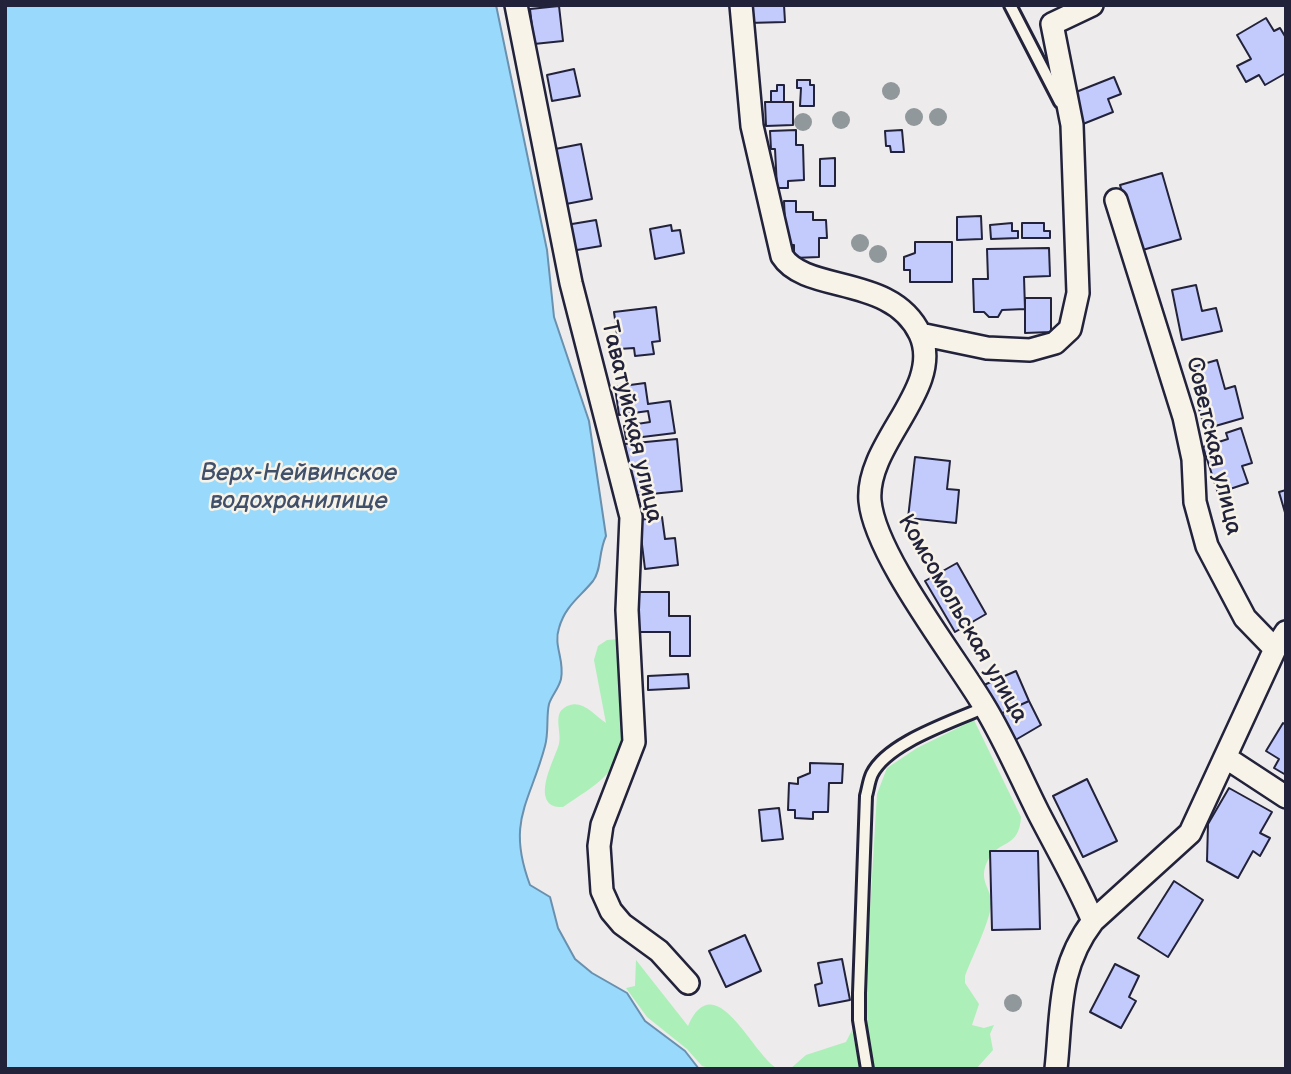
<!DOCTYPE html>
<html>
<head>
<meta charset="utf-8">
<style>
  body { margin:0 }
  #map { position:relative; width:1291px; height:1074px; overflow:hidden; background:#edebec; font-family:"Balsamiq Sans",sans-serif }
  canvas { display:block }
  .frame { position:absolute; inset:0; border:7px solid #22223b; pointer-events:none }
</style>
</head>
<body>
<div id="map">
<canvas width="1291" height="1074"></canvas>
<div class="frame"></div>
</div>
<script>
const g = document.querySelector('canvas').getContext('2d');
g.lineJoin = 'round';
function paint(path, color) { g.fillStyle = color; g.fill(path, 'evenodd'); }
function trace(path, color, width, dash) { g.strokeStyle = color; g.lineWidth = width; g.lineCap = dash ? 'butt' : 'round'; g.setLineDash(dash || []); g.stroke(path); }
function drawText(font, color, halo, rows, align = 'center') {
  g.font = font + ' "Balsamiq Sans",sans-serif'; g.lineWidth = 5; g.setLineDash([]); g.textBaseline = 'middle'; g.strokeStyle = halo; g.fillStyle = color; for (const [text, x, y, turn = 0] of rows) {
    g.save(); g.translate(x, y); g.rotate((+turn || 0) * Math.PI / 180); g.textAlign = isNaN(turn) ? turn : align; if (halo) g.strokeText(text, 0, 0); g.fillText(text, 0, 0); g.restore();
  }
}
paint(new Path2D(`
  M619,639C621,678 635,741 607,774C595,787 577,797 563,807C558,807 552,807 548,802C538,788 555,758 559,744C562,733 553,715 564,708C580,696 594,715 606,723L594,660L598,646L607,640Z
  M974,720L1021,817C1019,850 998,838 987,862C978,882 992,888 991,904C990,922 972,957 965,976V983L979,1004L972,1025L984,1028L994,1025L990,1034L993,1050L976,1069H874L868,1039L866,977L877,794L887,768L917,748Z
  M636,960L688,1026C716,962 755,1061 779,1069H714L702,1066L687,1049L647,1017L626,988L635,986Z
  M852,1030L860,1069H790L806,1055L846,1042Z`), '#acefb8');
const water = new Path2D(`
  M5,5H496L547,250L554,317L589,421L606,536C598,553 602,569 593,581C580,597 565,606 559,628C553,646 565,660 561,679C559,688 552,695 549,704C546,717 549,732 545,746C530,803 506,821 530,885L550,897L558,928L575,959L592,973L627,993L645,1021L685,1051L699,1069H5Z`);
paint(water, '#99d9fb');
trace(water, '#6990ae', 2);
const building = new Path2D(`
  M747,5H784L785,22L748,23Z
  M559,6L563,41L534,44L530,9Z
  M1266,18L1274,31L1280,28L1286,38V73L1265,85L1259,75L1246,82L1237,66L1251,59L1237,35Z
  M574,69L580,96L552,101L547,75Z
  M1114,77L1121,94L1108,99L1113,112L1083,124L1071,94Z
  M797,80H810V85H814V106H800L801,88H797Z
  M777,85H784V102H771V91H777Z
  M765,102H793V125L766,126Z
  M796,130V145H803L804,180L788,181V188H777L775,149H771L770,131Z
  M902,130L904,152H891L890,146H886L885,131Z
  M581,144L592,199L561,205L550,150Z
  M835,158V186H820V159Z
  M1162,173L1181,239L1139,251L1120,185Z
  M784,201H796V212H813V220H826L827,238H819V257L794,258V245H786Z
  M981,216L982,239L957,240V217Z
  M596,220L601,246L571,251L566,225Z
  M1012,223V231H1018V238L991,239L990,225Z
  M1022,223H1044V231H1050V238H1022Z
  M671,225L672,231L680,230L684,253L655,259L650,229Z
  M915,242H952V282H910V270H904V257L915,253Z
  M1049,248L1050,276L1024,277L1025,309L1002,310L998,317H989L984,312H974L973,279H988L987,249Z
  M1196,285L1202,311L1216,308L1222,331L1182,340L1172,290Z
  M1025,298H1051V332L1025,333Z
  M656,307L660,341L652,342L654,354L635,356L634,348L619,349L614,312Z
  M1217,360L1225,389L1235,386L1243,418L1205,429L1199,409L1205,408L1193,367Z
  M645,383L648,404L670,401L675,433L626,439L624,426L650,422L648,411L619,415L615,387Z
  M1241,428L1252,463L1242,466L1248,483L1218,493L1203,447L1228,439L1226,433Z
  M677,439L682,491L630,496L625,444Z
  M915,457L950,461L947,489L959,490L956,523L908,518Z
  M1286,490V516L1279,492Z
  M662,517L665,539L675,538L678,565L645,569L639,520Z
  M957,563L986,614L955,632L925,581Z
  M638,592H669V616H690V656H670V632H638Z
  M1016,671L1029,701L998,715L984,685Z
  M688,674L689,688L648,690V676Z
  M1029,701L1041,725L1012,742L998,715Z
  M1283,723L1286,725V775L1274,768L1279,759L1266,751Z
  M810,763L843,764L842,783H829L828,812H813V819L795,818V810H788L789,783L798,784V778L810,773Z
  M1087,779L1117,841L1083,857L1053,796Z
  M1229,788L1272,812L1260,833L1270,838L1260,856L1253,851L1238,878L1207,861L1208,824Z
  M779,808L783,839L762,841L759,810Z
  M990,851H1038L1040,929L992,930Z
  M1174,881L1203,900L1168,957L1138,938Z
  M745,935L761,971L726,987L709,951Z
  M842,959L850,1000L819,1006L815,985L822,983L818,963Z
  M1115,964L1139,976L1129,997L1136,1001L1121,1028L1090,1012Z`);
paint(building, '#c3cafc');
trace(building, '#22223b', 2);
const lane = new Path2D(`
  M1010,5L1060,102
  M867,1069L859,1020V993L866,796C868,789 869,780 872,774C888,742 953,722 985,707`);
const street = new Path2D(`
  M516,5L571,283L631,517L627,610L634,742L602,825L599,846L602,891L611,911L622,924L659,951L688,983
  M741,5L752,126L782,256C806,294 892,274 920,334C945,388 865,443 870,501C875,555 953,654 983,704C1004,738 1020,776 1038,812C1057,849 1077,883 1093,921
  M1116,200L1184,417L1193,459L1195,502L1207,546L1245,618L1275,649
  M920,334L987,348L1030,350L1055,343L1070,329L1078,293L1072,125L1052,24L1092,5
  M1225,757L1286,797
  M1056,1069C1062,1013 1057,968 1093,921L1190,833L1275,649L1286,632`);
trace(lane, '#22223b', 16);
trace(street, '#22223b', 26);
trace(lane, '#f7f3e8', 10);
trace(street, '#f7f3e8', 21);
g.fillStyle = '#90989c';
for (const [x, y] of [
  [891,91],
  [914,117],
  [938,117],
  [841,120],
  [803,122],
  [860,243],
  [878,254],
  [1013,1003]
]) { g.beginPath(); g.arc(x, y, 9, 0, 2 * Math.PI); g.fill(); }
drawText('23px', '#22223b', '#f7f3e8', [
  ["Таватуйская улица",631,422,77],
  ["Советская улица",1213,446,77],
  ["Комсомольская улица",962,619,60]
]);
drawText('italic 24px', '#40506b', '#f7f3e8', [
  ["Верх-Нейвинское",299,474],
  ["водохранилище",299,502]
]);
</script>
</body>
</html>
